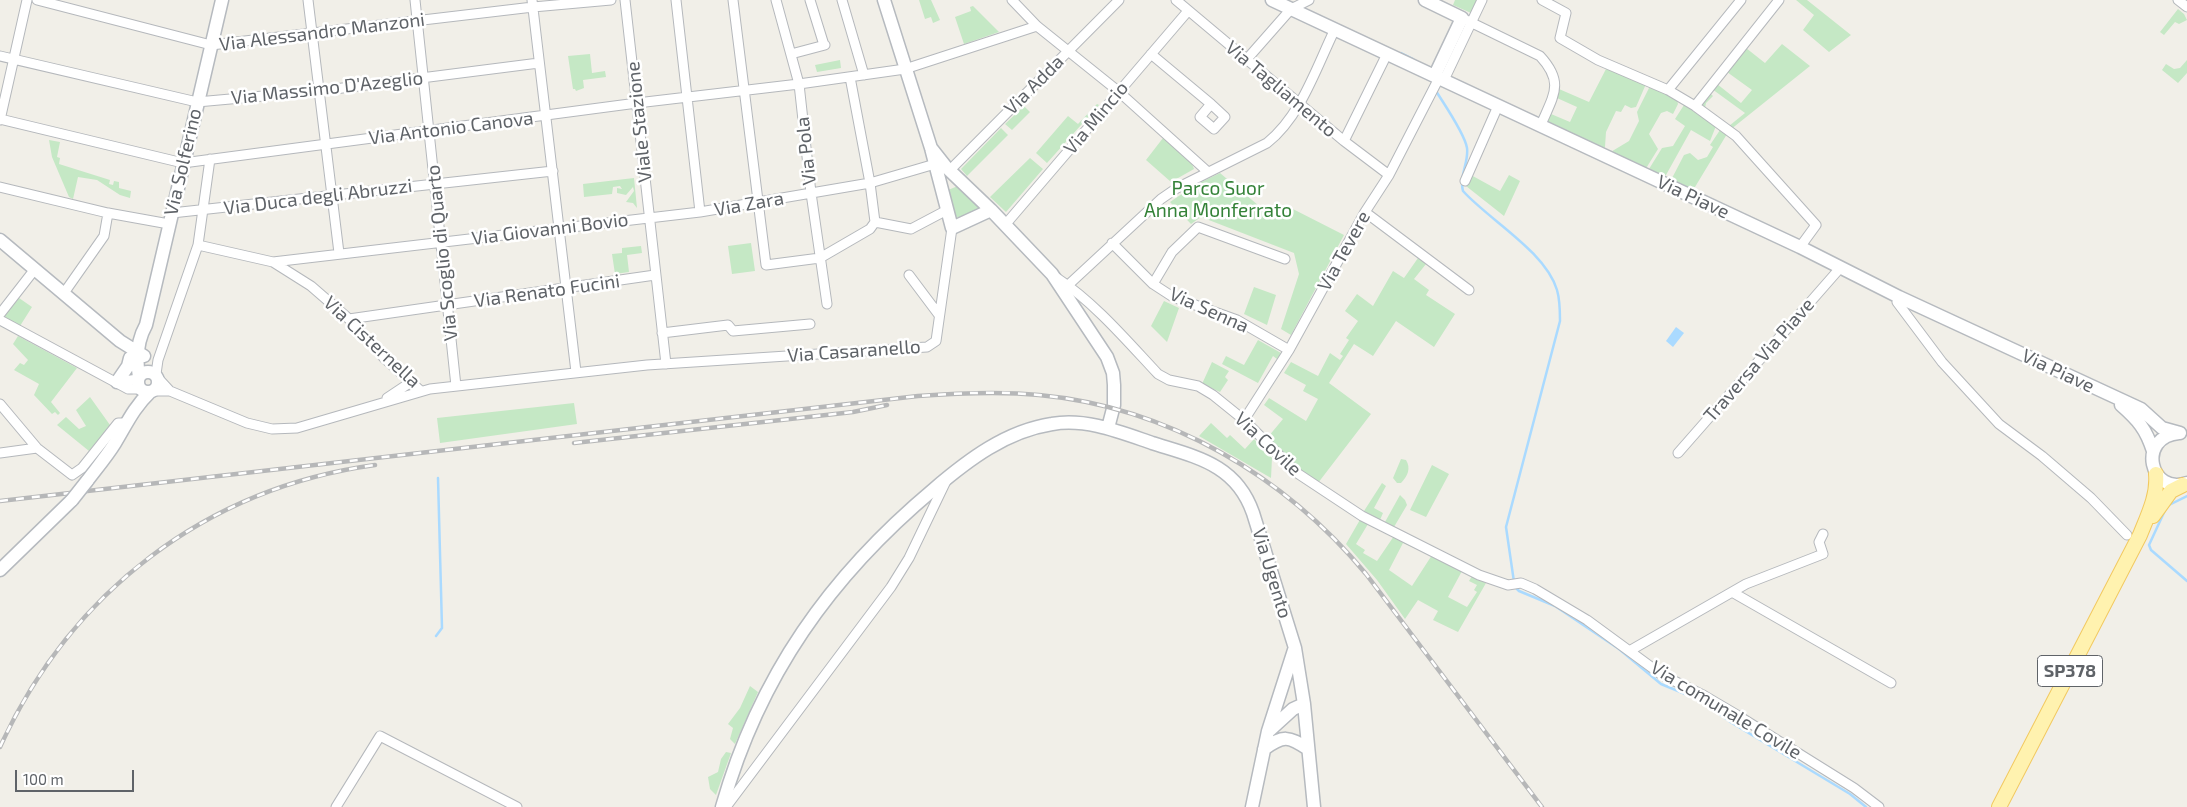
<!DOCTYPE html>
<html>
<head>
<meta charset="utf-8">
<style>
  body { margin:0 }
  #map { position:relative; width:2187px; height:807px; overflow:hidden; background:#f1efe8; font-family:"Exo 2",sans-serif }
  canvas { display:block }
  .scale { position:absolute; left:15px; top:770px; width:119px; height:22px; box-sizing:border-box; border:2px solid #5f6368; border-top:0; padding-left:6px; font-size:15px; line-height:18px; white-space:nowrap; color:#5f6368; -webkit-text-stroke:4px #fff; paint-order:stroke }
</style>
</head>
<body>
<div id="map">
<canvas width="2187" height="807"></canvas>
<div class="scale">100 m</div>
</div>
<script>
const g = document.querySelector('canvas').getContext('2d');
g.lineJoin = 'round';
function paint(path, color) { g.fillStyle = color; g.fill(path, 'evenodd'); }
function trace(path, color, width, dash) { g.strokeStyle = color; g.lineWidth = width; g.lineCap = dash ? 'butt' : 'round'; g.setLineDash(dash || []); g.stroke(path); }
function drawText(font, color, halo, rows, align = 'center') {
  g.font = font + ' "Exo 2",sans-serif'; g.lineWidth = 5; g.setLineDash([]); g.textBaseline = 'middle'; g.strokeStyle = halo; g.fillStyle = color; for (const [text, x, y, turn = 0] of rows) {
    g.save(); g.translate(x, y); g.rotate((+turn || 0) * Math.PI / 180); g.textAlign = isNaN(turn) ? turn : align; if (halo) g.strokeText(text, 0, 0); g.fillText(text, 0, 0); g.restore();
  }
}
paint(new Path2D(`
  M919,0H931L940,20L933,23L931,17L925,19Z
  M1455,0H1478L1471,13L1453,5Z
  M1796,0H1807L1851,35L1829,52L1803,30L1814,15Z
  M973,6L999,32L964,44L955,17L971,11L970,7Z
  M2178,9L2184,14L2187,20L2179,24L2175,22L2164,35L2160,32Z
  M1782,44L1810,66L1730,130L1700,106L1710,93L1713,96L1706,103L1705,108L1729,126L1745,113L1712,89L1717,84L1741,103L1752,90L1727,72L1746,48L1765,63Z
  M590,54L592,73L605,71L606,77L583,80L584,88L576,91L575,89H573L568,56Z
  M840,60L841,68L817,72L815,65Z
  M2187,60V73L2178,83L2162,70L2166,64L2174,69L2180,68Z
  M1606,69L1646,84L1636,107L1631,108L1625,105L1621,112L1616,111L1606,132L1605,147L1602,150L1545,123L1551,114L1570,122L1577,107L1557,98L1559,89L1589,102Z
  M1650,86L1677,100L1678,104L1673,114L1667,111L1661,113L1649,134L1658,149L1645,170L1609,153L1629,141L1639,121L1637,112Z
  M1097,104L1099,105L1047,163L1036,153L1068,116L1078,124Z
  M1684,105L1716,126L1710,141L1691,130L1666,175L1661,178L1650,172L1649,169L1662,148L1673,146L1685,126L1675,119Z
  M1024,106L1030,112L1012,130L1005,124Z
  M1001,128L1008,135L967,176L961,169Z
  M1720,130L1727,134L1692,192L1670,182L1684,155L1690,153L1698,160L1707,157L1713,147L1710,145Z
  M1163,138L1192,164L1194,169L1171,182L1146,160Z
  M49,140L60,142L57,157L60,158L59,164L110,180L109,184L113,185L114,181L119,182V188L131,191L130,198L120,195L97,180L78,177L73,199L69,197L52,157Z
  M1030,158L1043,169L1006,212L990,197Z
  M1220,173L1271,216L1285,205L1344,235L1291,335L1281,329L1299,274L1294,253L1201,217L1191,224L1170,202L1195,185Z
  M1471,175L1500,191L1509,175L1520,181L1504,216L1466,186Z
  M634,178L637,208L633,203L626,202L634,191L633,187L626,195L617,193V188L622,189L620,186L613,187L612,194L584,197L583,184Z
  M958,186L980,206L981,210L960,219L954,215L948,190Z
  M751,243L755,271L732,274L728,246Z
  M641,246L642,253L627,255L629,272L615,274L612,254L622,253V248Z
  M1418,258L1426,264L1414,279L1429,290L1426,295L1455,314L1434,347L1396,321L1373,356L1354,344L1329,383L1371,414L1318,483L1289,461L1268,437L1283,419L1264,405L1269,398L1306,421L1318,399L1303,391L1306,385L1284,373L1291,362L1318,376L1330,353L1340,360L1343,356L1340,354L1349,340L1346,338L1358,321L1345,311L1357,294L1373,306L1393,271L1404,278Z
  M1254,287L1276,295L1267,325L1244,314Z
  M19,298L32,307L20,326L4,317Z
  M1164,301L1179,308L1167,342L1151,326Z
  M18,336L77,368L51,402L60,413L58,415L55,412L52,414L34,395L39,384L14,370L20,363L24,365L28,360L13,344Z
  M1258,340L1281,353L1277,359L1273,356L1258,383L1222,364L1226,356L1244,365Z
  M1212,362L1229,371L1225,377L1228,380L1220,392L1202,384Z
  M90,397L110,425L89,451L57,425L66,417L79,429L86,426L76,410Z
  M574,403L577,424L440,443L437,418Z
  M1211,423L1227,438L1230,435L1245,449L1254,439L1272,458L1271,478L1199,436Z
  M1401,459L1406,460C1411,468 1408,476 1401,483H1397L1393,478Z
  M1432,465L1449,474L1426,517L1410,510Z
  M1382,483L1386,486L1374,508L1383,513L1380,520L1364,511Z
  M1400,495L1405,500L1407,505L1394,527L1385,522Z
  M1361,518L1368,524L1356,544L1365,550L1363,553L1377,561L1394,536L1425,553L1403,543L1389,570L1412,586L1432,555L1462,571L1448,597L1467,607L1477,592L1474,590L1477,585L1469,581L1472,576L1486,583L1458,632L1433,620L1438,611L1418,600L1405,619L1377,580L1346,544Z
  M750,686L758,692L735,744L730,739L733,728L728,724L740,708Z
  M726,752L731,753L716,795L710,789L708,777L718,772L721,759Z`), '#c5e8c5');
paint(new Path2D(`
  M1676,327L1684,333L1673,347L1666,341Z`), '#aadaff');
trace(new Path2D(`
  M1401,53L1413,59
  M1436,91C1444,104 1465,134 1467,148C1469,162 1459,176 1463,191C1489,220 1545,251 1557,290C1560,300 1560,311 1560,321L1506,527L1514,582
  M2187,496L2167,506L2149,545L2151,550L2187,581
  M1515,587L1519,591L1555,606L1619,649L1661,684L1700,700L1732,723L1850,794L1866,807
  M436,636L442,628L438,478`), '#aadaff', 2.5);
const street = new Path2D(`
  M37,0L211,45L533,7L611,0
  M308,0L339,253
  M415,0L456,386
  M532,0L576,372
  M625,0L666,364
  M676,0L700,212
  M733,0L766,265L820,258L870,229L875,222L911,229L947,210
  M776,0L799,84L811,193L827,304
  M810,0L824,45
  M842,0L864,75
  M1012,0L1037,26L1118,91L1208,172
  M1176,0L1344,141L1389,175
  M1542,0L1566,13L1560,38L1598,60L1668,90L1695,106L1736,136L1816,225L1800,247
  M2178,0L2187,7
  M1462,18L1540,56C1563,81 1555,93 1543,120
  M791,54L825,45
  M1151,54L1211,104
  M0,56L197,102L319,91L539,63
  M1247,59L1291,9L1309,0
  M850,77L870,183L875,222
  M1444,80L1482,0
  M1668,90L1741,0
  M1211,104L1225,117L1214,129L1200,117Z
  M1695,106L1779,0
  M0,119L183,163L637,103L799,84L905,69L1037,26
  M0,120L27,0
  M1344,141L1387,54
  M950,170L1119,0
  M1465,181L1498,106
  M0,187L108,213L169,224
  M1365,212L1469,290
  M172,213L553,171
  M1005,225L1188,11
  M1112,243L1153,284L1173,297L1237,320L1289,350
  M198,245L273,262L311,286L349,319L385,359L421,391
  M273,262L700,212L870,183L935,164
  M909,275L939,315
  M1057,278C1095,303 1127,341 1158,374L1169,380L1198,386L1213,395L1244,420L1297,473L1362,516L1479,575L1508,585L1521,583L1535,589L1587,620L1662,675L1703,695L1737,715L1854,788L1879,807
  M1153,284L1172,252L1198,227L1285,259
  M1065,288L1161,199L1177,188L1267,143C1301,116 1316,68 1335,29
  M64,293L104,236L108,213
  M1899,297L1897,302L1942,362L1999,424L2042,456L2091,498L2127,535
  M0,314L35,269
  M349,319L655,275
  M0,320L128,389H141
  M662,333L728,325L733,331L810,324
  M156,374L158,360L198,245L210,159
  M158,378L170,391
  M117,382L138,379
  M153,391H170L247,423L272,429L297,428L430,389L647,365L927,347L936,341L952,228
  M387,398L411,382
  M0,404L37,448L72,475L82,468L118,423H125
  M1244,420L1289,350L1365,212L1389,175L1439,78
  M0,453L37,448
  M1678,453L1841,267
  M1732,592L1891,683
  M1631,650L1746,584L1823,554L1819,542L1823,534
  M336,807L380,736L517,807
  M726,807L891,587L909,558L946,481`);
const secondary = new Path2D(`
  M884,0L931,148L952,228L991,210
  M1272,0L1800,247L1899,297L2141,409L2162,428L2180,433
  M1425,0L1462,18L1435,75
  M931,148L946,167L991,210L1052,274L1107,357L1113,373L1114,385V405L1108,428
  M0,240L120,341L144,356
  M138 382a10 10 0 1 1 20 0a10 10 0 1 1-20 0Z
  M139,377C136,359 137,341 146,325L222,0
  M117,382L128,366L130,358
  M2121,405C2138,420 2146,429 2153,451
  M2179,433C2136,437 2150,496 2187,483
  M87,481C96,469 107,456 115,443C126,425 134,407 150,392
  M0,570L72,500
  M1270,730L1293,709L1304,704
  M1264,749C1284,735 1288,736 1308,749
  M722,807C759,676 830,576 934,489C968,460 1006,431 1052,424C1086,418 1120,432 1152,443C1196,457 1236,464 1253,513L1295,648L1304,704L1314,807
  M1252,807L1268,731L1294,650`);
const primary = new Path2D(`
  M2153,516L2171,491L2183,485
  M1999,807L2140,535C2148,515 2158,495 2156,474`);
trace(street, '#b5b8bc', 11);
trace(secondary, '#b6babf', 15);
trace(primary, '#f2c960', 16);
trace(street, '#fff', 9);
trace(secondary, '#fff', 12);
trace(primary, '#fff2af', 14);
const rail = new Path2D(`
  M574,443L853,412L887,405
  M0,501L918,396C959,393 999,391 1039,395C1168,407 1285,476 1366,574L1542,807
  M0,747C71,592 206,488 375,465`);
trace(rail, '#b6b7b8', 4.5);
trace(rail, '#fff', 2.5, [8]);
const secondaryBridge = new Path2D(`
  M72,500L87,481`);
trace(secondaryBridge, '#b6babf', 15, []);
trace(secondaryBridge, '#fff', 12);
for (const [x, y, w] of [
  [2070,671,65]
]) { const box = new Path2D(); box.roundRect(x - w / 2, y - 15.5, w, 31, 4); g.fillStyle = '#fff'; g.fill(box); trace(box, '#5f6368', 1); }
drawText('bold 18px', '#5f6368', null, [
  ["SP378",2070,671]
]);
drawText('19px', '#5f6368', '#fff', [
  ["Via Alessandro Manzoni",322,32,-7],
  ["Via Adda",1034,85,-45],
  ["Via Massimo D'Azeglio",327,88,-6],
  ["Via Tagliamento",1281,89,40],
  ["Via Mincio",1096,118,-50],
  ["Viale Stazione",639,122,-96],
  ["Via Antonio Canova",451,128,-7],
  ["Via Pola",806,151,-96],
  ["Via Solferino",183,162,-77],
  ["Via Duca degli Abruzzi",318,197,-7],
  ["Via Piave",1693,197,25],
  ["Via Zara",749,204,-10],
  ["Via Giovanni Bovio",550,229,-7],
  ["Via Tevere",1344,251,-61],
  ["Via Scoglio di Quarto",442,253,-96],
  ["Via Renato Fucini",547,291,-8],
  ["Via Senna",1209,310,24],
  ["Via Cisternella",372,342,43],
  ["Via Casaranello",854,351,-4],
  ["Traversa Via Piave",1759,360,-49],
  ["Via Piave",2058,371,25],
  ["Via Covile",1268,444,43],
  ["Via Ugento",1272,573,73],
  ["Via comunale Covile",1726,710,31]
]);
drawText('19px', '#348238', '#fff', [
  ["Parco Suor",1218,189],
  ["Anna Monferrato",1218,211]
]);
</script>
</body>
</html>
